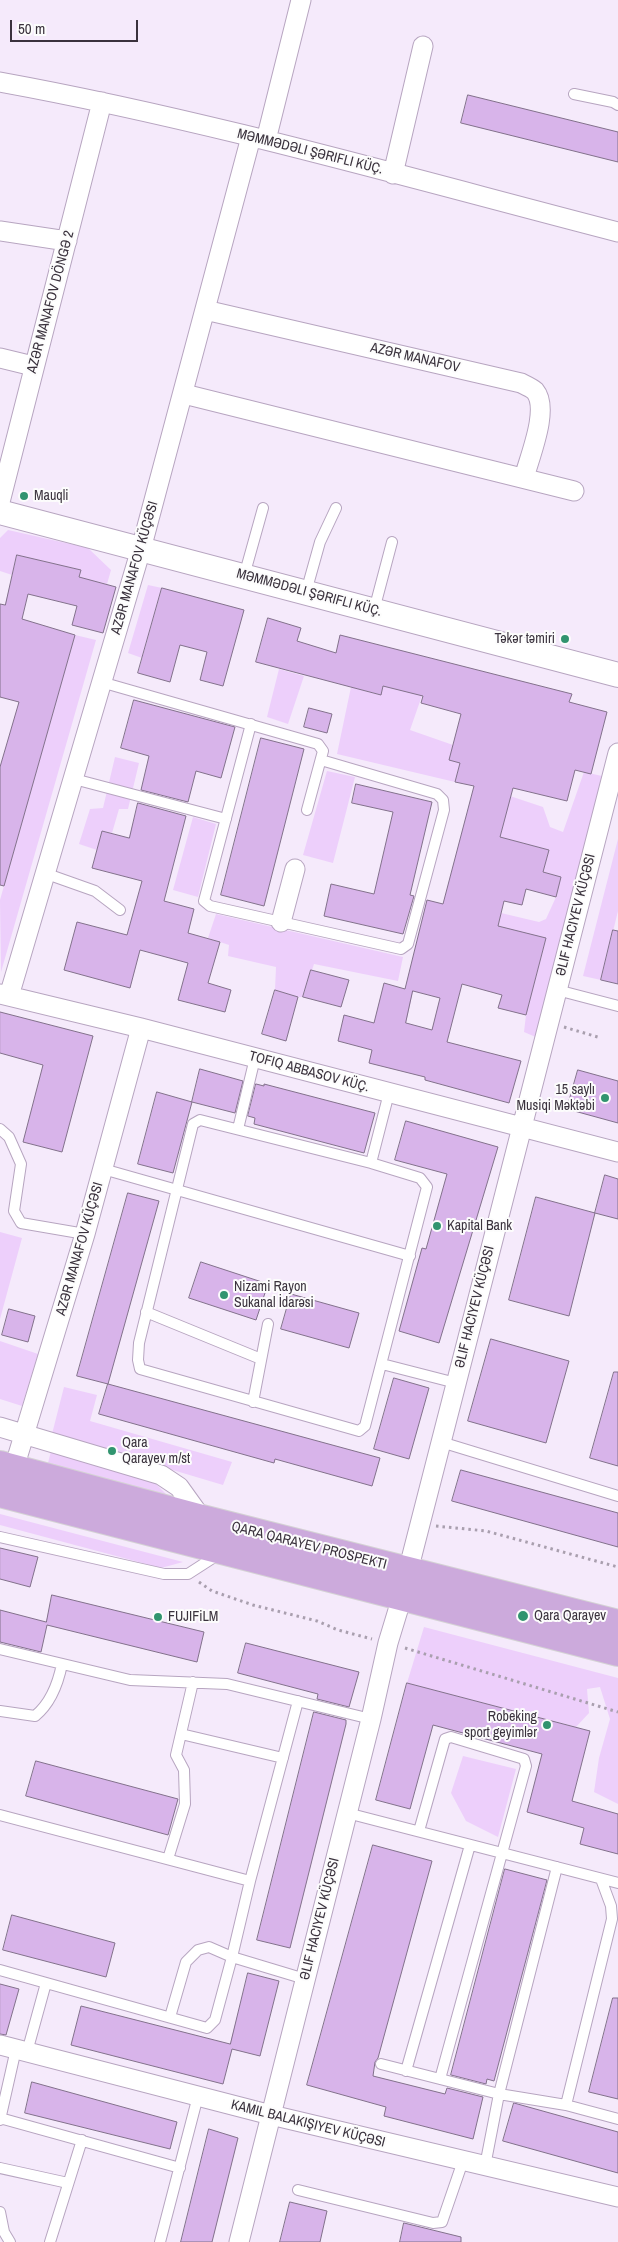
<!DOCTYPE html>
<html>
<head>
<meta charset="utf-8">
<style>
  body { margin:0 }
  #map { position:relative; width:618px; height:2242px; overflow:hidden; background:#f5eafb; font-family:"Archivo Narrow",sans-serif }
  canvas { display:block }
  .scale { position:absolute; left:10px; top:20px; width:128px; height:22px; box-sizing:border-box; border:2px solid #3a323d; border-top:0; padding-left:6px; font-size:15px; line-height:18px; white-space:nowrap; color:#3a323d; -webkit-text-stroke:4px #fcfcfc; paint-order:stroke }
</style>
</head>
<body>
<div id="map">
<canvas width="618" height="2242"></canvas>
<div class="scale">50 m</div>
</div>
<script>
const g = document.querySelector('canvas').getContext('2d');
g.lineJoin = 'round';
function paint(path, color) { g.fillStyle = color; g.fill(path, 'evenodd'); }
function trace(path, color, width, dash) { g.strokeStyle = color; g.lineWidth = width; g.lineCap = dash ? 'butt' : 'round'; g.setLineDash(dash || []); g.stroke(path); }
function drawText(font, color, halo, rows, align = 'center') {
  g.font = font + ' "Archivo Narrow",sans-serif'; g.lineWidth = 4; g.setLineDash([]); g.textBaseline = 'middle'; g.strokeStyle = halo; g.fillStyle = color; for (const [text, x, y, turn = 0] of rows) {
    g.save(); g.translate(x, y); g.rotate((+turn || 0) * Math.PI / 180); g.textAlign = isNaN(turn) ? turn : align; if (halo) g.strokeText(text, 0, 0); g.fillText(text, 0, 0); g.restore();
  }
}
paint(new Path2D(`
  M8,530L88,548L111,570L107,584L79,579L81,570L17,555L12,575L0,571V538Z
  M148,585L162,588L142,658L128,653Z
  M75,635L96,640L1,972L0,900Z
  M279,669L304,676L288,724L267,717Z
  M426,684L410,730L453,745L460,763L455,782L337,754L351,687L380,695L383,686Z
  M115,757L139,763L128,809H119L112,833L102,831L97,850L79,844L90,809L103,808Z
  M327,771L355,777L333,863L303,855Z
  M584,772L602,776L538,1038L524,1032L526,1015L546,939L498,926L501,913L539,922L546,919L556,897L561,877L543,872L549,850L500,837L510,796L543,807L550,827L563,832Z
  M193,817L216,824L198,897L173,890Z
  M618,839V911L601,980L583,976Z
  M216,914L403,957L398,981L314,964L303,997H298L275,990L276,967L228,956L229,945L208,938Z
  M0,1232L22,1238L0,1319Z
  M0,1341L38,1354L22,1406L0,1399Z
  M64,1387L97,1395L90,1421L232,1462L223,1485L52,1434Z
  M51,1451L153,1481L168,1496L48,1463Z
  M0,1514L183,1562L161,1568L0,1525Z
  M424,1627L618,1678V1804L594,1792L599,1758L610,1719L600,1687L587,1689L589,1713L576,1727L407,1683Z
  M463,1756L516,1769L498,1837L466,1821L451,1793Z`), '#edcffb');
const building = new Path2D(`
  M468,95L618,132V162L461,123Z
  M17,555L81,570L79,577L116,587L103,633L72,625L77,606L28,594L22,619L75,635L4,886L0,885V767L19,702L0,697V604L5,605Z
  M162,588L244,610L223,686L200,680L207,652L180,645L170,682L138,673Z
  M268,618L301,628L297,641L336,653L340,635L572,694L569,702L607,712L591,774L575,770L567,801L513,788L500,837L549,850L543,872L561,877L556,897L526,889L522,905L504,901L498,926L546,938L526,1015L498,1008L502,995L462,984L447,1042L521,1061L509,1103L425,1080V1077L369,1063L372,1050L338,1041L344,1015L374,1023L384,983L405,989L427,900L443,904L474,786L455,782L460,763L449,760L461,714L421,703L423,696L383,686L381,695L256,662ZM413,991L440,998L432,1030L406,1023Z
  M134,700L235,727L221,778L196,771L188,802L141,790L149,756L121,748Z
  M309,708L332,714L327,733L304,727Z
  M261,738L304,749L264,906L221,895Z
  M356,784L432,802L410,895L414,896L403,934L324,916L331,884L374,894L393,812L352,803Z
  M138,803L186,816L164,901L194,909L188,933L220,942L208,983L231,990L225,1012L178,1000L188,963L140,950L130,988L64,970L77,922L127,935L142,881L92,868L102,831L129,838Z
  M613,930L618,931V984L601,980Z
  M311,970L349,980L341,1007L303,997Z
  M275,990L298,997L286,1041L262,1034Z
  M0,1012L93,1036L62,1152L23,1142L43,1065L0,1053Z
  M200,1069L243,1081L235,1113L192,1102Z
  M578,1070L618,1081V1123L567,1109Z
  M256,1084L264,1086V1084L375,1113L364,1153L254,1124L255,1118L248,1116Z
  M157,1092L192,1102L173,1173L138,1164Z
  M406,1121L498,1147L439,1343L399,1331L422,1248L426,1249L447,1174L395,1160Z
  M605,1175L618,1179V1219L595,1213Z
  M128,1193L159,1201L108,1384L77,1376Z
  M536,1197L595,1213L569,1316L509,1300Z
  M201,1262L268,1284L256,1320L189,1298Z
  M291,1294L359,1313L349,1348L281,1329Z
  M9,1309L35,1316L28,1342L2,1335Z
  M491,1339L569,1361L546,1443L468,1421Z
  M614,1372H618V1466L590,1458Z
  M394,1378L429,1388L409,1459L374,1449Z
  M108,1384L380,1458L372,1486L275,1459L274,1463L99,1414Z
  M461,1470L618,1513V1547L452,1501Z
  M0,1548L38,1557L30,1587L0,1579Z
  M52,1595L204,1632L197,1662L47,1625L41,1652L0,1642V1610L46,1622Z
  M246,1643L359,1672L349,1707L317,1699L318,1694L238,1673Z
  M407,1683L590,1731L572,1801L618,1814V1854L580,1844L584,1828L527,1812L542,1754L433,1725L410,1809L376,1800Z
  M314,1712L346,1720V1724L290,1948L257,1940Z
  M36,1761L178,1799L168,1835L26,1796Z
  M373,1845L432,1861L378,2058L375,2062L373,2076L445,2094L447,2088L483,2097L473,2139L384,2116L386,2107L307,2085Z
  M505,1869L547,1880L494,2081L487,2079L486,2084L451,2075Z
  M12,1915L115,1943L106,1977L3,1950Z
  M248,1973L279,1981L260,2056L232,2049L223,2084L71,2045L81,2006L230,2044Z
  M0,1984L19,1989L6,2035L0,2034Z
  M613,1998H618V2099L589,2092Z
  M32,2082L177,2122L170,2149L25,2113Z
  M514,2103L618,2132V2173L503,2141Z
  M209,2129L238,2138L212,2242H181Z
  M290,2202L327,2211L320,2242H280Z
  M404,2223L461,2237V2242H400Z`);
paint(building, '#d8b4ea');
trace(building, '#82718b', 1);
const service = new Path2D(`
  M574,94L613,102L618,105
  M244,576L263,508
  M306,592L320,542L336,508
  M374,610L392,542
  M101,682L318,744L323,751L307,810
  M251,724L204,901L210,906L401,949L408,944L444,810L443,800L437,794L321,760
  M74,779L226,819
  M47,874L95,891L120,910
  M557,990L618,1006
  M200,1120L371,1163L420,1178L427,1187L365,1426L359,1431L140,1369L138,1360L139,1343L193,1124Z
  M0,1129L9,1137L21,1164L14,1211L21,1223L85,1234
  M238,1129L255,1058
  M371,1163L389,1093
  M103,1169L410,1256
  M146,1312L261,1359
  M382,1364L456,1383
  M253,1402L268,1324
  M441,1442L618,1496
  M0,1537L164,1574H188L219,1554
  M0,1649L130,1680L227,1684L371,1719
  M0,1711L35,1716C51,1703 58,1684 62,1664
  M181,1734L283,1758
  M347,1813L618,1883
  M0,1815L250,1881
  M419,1831L445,1739L451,1737L524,1759L526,1766L440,2079
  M168,1859L185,1804L184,1770L176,1755L193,1682
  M0,1970L207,2028L215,2020L232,1957L305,1979
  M170,2017L186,1962L198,1950L209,1947L232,1957L250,1881L298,1701
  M27,2052L46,1983
  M381,2064L499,2094L566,2105L618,2119
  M406,2071L470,1845
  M566,2105L612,1919L611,1906L601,1879
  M0,2118L180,2168
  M0,2120L16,2049
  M485,2166L499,2094L557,1867
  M0,2168L68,2183
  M298,2190L433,2223L442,2222L463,2161
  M0,2212L4,2232L10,2242
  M50,2242L82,2140
  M160,2242L198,2096`);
const minor = new Path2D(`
  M0,82C209,120 413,179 618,232
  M266,140L301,0
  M393,174L423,46
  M0,231L67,241
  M205,310L521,383C525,385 532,388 535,391C550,409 529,458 524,478
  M0,358L33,366
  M184,394L574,491
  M0,502L102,102
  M281,922L295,869
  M0,994L141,1028L618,1152
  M9,996L141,549L251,137
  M0,1427L161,1475L179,1487L202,1519
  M11,1478L85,1234L141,1028
  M408,1571L618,753
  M0,2045L271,2115L618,2197
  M239,2242L371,1719L388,1643L402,1597`);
const tertiary = new Path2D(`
  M0,512L618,675`);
const primary = new Path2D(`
  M0,1465L202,1519L618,1624
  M0,1493L618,1652`);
trace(service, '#b7a5c0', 12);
trace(minor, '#b7a5c0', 21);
trace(tertiary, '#b7a5c0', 26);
trace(primary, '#d4d2d4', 30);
trace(new Path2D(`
  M564,1027L601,1038
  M436,1526L486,1531L618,1567
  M199,1582L212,1591L253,1605L317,1621L338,1630L372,1639
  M405,1648L618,1712`), '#a99fae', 3, [2.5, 4]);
trace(service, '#fff', 10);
trace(minor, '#fff', 19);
trace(tertiary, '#fff', 24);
trace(primary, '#ccaadc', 28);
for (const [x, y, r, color] of [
  [24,496,5,"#31946f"],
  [565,639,5,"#31946f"],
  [605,1098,5,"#31946f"],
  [437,1226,5,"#31946f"],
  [224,1295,5,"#31946f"],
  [112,1451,5,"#31946f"],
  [523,1616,6,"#31946f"],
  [158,1617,5,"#31946f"],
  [547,1725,5,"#31946f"]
]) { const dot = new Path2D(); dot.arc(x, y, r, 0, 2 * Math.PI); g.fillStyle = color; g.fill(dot); trace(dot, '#fcfcfc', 2); }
drawText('14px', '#3a323d', '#fcfcfc', [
  ["MƏMMƏDƏLI ŞƏRIFLI KÜÇ.",310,152,14],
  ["AZƏR MANAFOV DÖNGƏ 2",51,302,-75],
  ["AZƏR MANAFOV",415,358,13],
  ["AZƏR MANAFOV KÜÇƏSI",135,568,-74],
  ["MƏMMƏDƏLI ŞƏRIFLI KÜÇ.",309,593,15],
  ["ƏLIF HACIYEV KÜÇƏSI",576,915,-76],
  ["TOFIQ ABBASOV KÜÇ.",309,1072,15],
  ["AZƏR MANAFOV KÜÇƏSI",80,1249,-74],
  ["ƏLIF HACIYEV KÜÇƏSI",475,1307,-76],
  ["QARA QARAYEV PROSPEKTI",309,1546,14],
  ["ƏLIF HACIYEV KÜÇƏSI",320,1919,-76],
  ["KAMIL BALAKIŞIYEV KÜÇƏSI",308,2124,14]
]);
drawText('14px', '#3a323d', '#fcfcfc', [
  ["Mauqli",34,496],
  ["Təkər təmiri",555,639,"right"],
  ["15 saylı",595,1090,"right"],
  ["Musiqi Məktəbi",595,1106,"right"],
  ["Kapital Bank",447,1226],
  ["Nizami Rayon",234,1287],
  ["Sukanal İdarəsi",234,1303],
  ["Qara",122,1443],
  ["Qarayev m/st",122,1459],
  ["Qara Qarayev",534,1616],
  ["FUJIFiLM",168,1617],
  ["Robeking",537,1717,"right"],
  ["sport geyimlər",537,1733,"right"]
], 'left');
</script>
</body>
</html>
